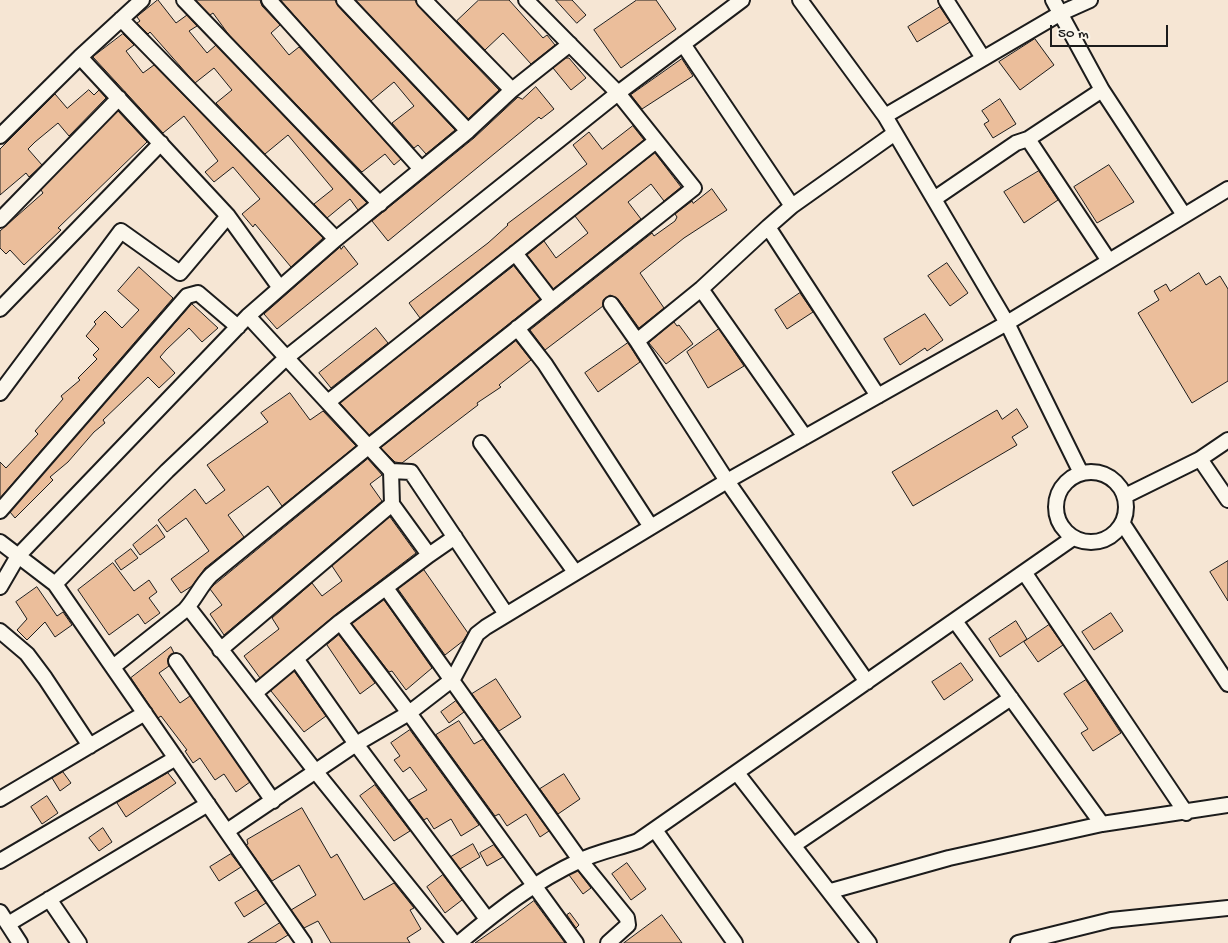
<!DOCTYPE html>
<html>
<head>
<meta charset="utf-8">
<style>
  body { margin:0 }
  #map { position:relative; width:1228px; height:943px; overflow:hidden; background:#f6e6d4; font-family:"Gochi Hand",sans-serif }
  canvas { display:block }
  .scale { position:absolute; left:1050px; top:25px; width:118px; height:22px; box-sizing:border-box; border:2px solid #1c1c1c; border-top:0; padding-left:6px; font-size:15px; line-height:18px; white-space:nowrap; color:#1c1c1c; -webkit-text-stroke:4px #fbf7ec; paint-order:stroke }
</style>
</head>
<body>
<div id="map">
<canvas width="1228" height="943"></canvas>
<div class="scale">50 m</div>
</div>
<script>
const g = document.querySelector('canvas').getContext('2d');
g.lineJoin = 'round';
function paint(path, color) { g.fillStyle = color; g.fill(path, 'evenodd'); }
function trace(path, color, width, dash) { g.strokeStyle = color; g.lineWidth = width; g.lineCap = dash ? 'butt' : 'round'; g.setLineDash(dash || []); g.stroke(path); }
const building = new Path2D(`
  M158,0L176,23L187,15L197,26L189,31L207,53L216,45L367,203L358,210L350,199L327,218L314,204L333,189L288,135L265,154L216,103L232,90L214,68L195,83L150,32L148,34L137,23L140,21L137,17Z
  M196,0H260L262,6L280,25L271,33L289,55L299,47L401,159L394,165L385,154L362,172L229,35L213,13L210,15Z
  M281,0H335L338,6L455,130L426,154L418,145L414,148L392,123L414,106L394,82L371,101Z
  M356,0H415L418,6L499,90L468,119Z
  M479,0H509L543,38L547,35L555,45L531,64L503,33L485,50L457,21Z
  M556,0H572L586,15L577,23Z
  M637,0H656L676,29L621,68L594,30Z
  M940,7L950,22L917,42L908,27Z
  M123,34L134,45L126,51L143,73L154,65L323,238L291,267L255,224L253,227L242,214L260,199L233,167L214,182L205,172L218,161L184,116L163,133L93,57Z
  M1035,39L1054,65L1020,90L999,62Z
  M566,58H569L586,78L571,90L553,68Z
  M682,59L693,76L642,109L631,95Z
  M536,87L554,109L541,119L539,117L388,241L372,221L474,138L518,97L522,99Z
  M89,90L94,95L99,90L106,98L69,136L58,123L35,142L28,149L42,165L29,177L26,173L0,195V149L55,94L67,108Z
  M1000,99L1016,124L993,138L984,124L989,121L982,111Z
  M118,111L147,142L58,228L61,230L24,265L10,250L6,254L0,248V231L43,193L41,190Z
  M633,126L644,140L420,318L409,303L488,243L508,225L507,224L587,164L573,145L589,132L602,149Z
  M655,153L681,187L664,201L651,184L628,202L641,219L553,289L527,255L544,241L556,258L588,233L575,216Z
  M1109,165L1134,202L1097,223L1074,187Z
  M1039,171L1058,200L1024,223L1004,192Z
  M712,189L727,210L684,238L640,273L664,308L639,328L618,299L610,295L603,300V306L545,350L530,330L652,233L654,236L675,221L677,217L675,214L692,201L693,203Z
  M344,246L358,264L277,329L264,314L340,247L341,249Z
  M947,263L968,293L950,306L928,276Z
  M514,266L540,299L369,435L340,403Z
  M139,267L173,298L0,498V462L6,468L38,434L35,431L63,399L61,396L80,380L78,378L97,359L93,355L99,349L86,336L96,324L94,322L105,311L122,328L139,310L118,291Z
  M1199,273L1206,285L1220,276L1228,289V381L1192,403L1138,313L1159,300L1154,291L1166,284L1170,291Z
  M800,293L813,312L787,329L775,310Z
  M192,304L218,328L202,342L189,328L166,350L160,357L175,373L159,388L148,377L103,420L105,423L94,432L68,462L50,477L53,480L15,518L10,512Z
  M925,314L943,340L927,351L925,348L900,365L884,339Z
  M674,322L677,326L679,325L693,344L666,364L649,343Z
  M376,328L388,343L331,388L319,373Z
  M719,329L744,366L708,388L687,352Z
  M516,341L531,360L499,385L501,387L477,403L478,405L402,463L395,462L381,448Z
  M628,343L640,362L598,392L585,373Z
  M290,393L310,420L323,411L356,446L282,506L268,486L228,515L244,537L205,568L192,586L181,593L171,579L209,551L186,518L167,532L158,520L195,489L206,504L225,490L207,465L268,422L261,413Z
  M1017,409L1028,427L1012,437L1017,445L913,506L892,472L997,410L1002,419Z
  M368,459L382,475L370,484L382,501L224,635L210,614L222,605L210,589L214,585Z
  M390,517L416,553L335,615L260,678L244,656L279,629L272,618L312,583L322,596L342,581L332,566Z
  M157,525L165,537L140,555L133,545Z
  M131,549L138,558L121,570L115,561Z
  M1228,561V601L1210,572Z
  M113,563L134,591L149,580L157,592L149,598L160,613L145,624L138,614L109,635L78,590Z
  M424,570L468,633L463,641L445,655L398,589Z
  M37,587L57,616L63,612L72,625L55,637L45,622L27,640L17,630L27,619L16,602Z
  M384,600L432,668L406,690L392,671L389,672L352,624Z
  M1111,613L1123,631L1094,650L1082,632Z
  M1016,621L1027,639L1000,657L989,639Z
  M1049,625L1063,645L1038,662L1024,642Z
  M339,635L375,683L360,694L327,645Z
  M171,647L174,653L168,658L169,666L159,673L180,703L190,696L250,782L236,792L224,774L215,780L200,758L193,763L185,751L187,750L161,716L158,718L131,678Z
  M961,663L973,680L944,700L932,682Z
  M294,671L326,716L304,732L271,691Z
  M496,679L521,717L499,731L472,694Z
  M1086,680L1121,733L1093,751L1081,733L1088,729L1064,694Z
  M456,701L464,712L449,723L441,712Z
  M459,721L474,744L483,739L549,831L540,837L526,814L507,826L499,814L495,816L436,735Z
  M410,730L479,825L461,836L451,819L434,829L427,818L424,820L409,800L427,790L410,767L403,772L394,760L400,756L391,743Z
  M63,772L71,783L60,791L52,778Z
  M168,773L176,783L126,817L117,803Z
  M564,774L580,799L558,814L540,789Z
  M375,785L410,831L394,841L360,796Z
  M47,796L58,813L42,824L31,807Z
  M302,808L331,858L337,854L364,900L394,883L414,908L410,910L421,929L407,938L410,943H331L318,921L304,928L291,910L316,895L299,865L272,881L246,845L248,844L247,840Z
  M103,828L112,842L99,851L89,838Z
  M473,844L480,857L460,869L451,857Z
  M494,845L503,857L487,866L480,853Z
  M231,854L241,867L219,881L210,867Z
  M627,863L646,889L631,900L612,874Z
  M578,871L591,888L583,894L569,875Z
  M443,875L462,900L445,913L427,887Z
  M257,890L266,903L244,917L235,903Z
  M534,901L565,943H475L504,923Z
  M570,913L579,925L576,928L567,915Z
  M662,915L682,943H624Z
  M280,923L288,935L275,943H248Z`);
paint(building, '#ebbe9b');
trace(building, '#1c1c1c', 1);
const street = new Path2D(`
  M184,0L380,204
  M269,0L421,169
  M344,0L468,131
  M424,0L512,90
  M526,0L618,93L742,0
  M800,0L885,116L1007,323L1081,473
  M946,0L983,58
  M1053,0L1102,90L1184,215
  M121,19L336,239
  M683,44L792,206L895,133
  M80,57L228,216L280,288
  M885,116L1061,13L1090,0
  M0,136L80,57L142,0
  M1028,139L1109,261
  M934,199L1016,143L1028,139L1102,90
  M0,220L119,98
  M768,227L792,206
  M515,253L552,301
  M701,289L805,437
  M611,304L637,341
  M0,309L161,143
  M248,316L391,471L392,504L429,555L455,537
  M517,328L545,364L651,527
  M0,393L121,231L180,273L228,216
  M328,402L656,141
  M481,443L575,572
  M1200,459L1228,500
  M391,471L411,472L506,614
  M1056 507a35 35 0 1 1 70 0a35 35 0 1 1-70 0Z
  M1125,496L1200,459L1228,440
  M0,511L187,296L198,293L238,327
  M1123,524L1228,684
  M0,542L55,584L304,943
  M1024,572L1186,813
  M55,584L167,471L286,358L618,93L694,188L368,447L211,575C201,585 195,599 185,610L113,667
  M0,587L18,556L248,316L336,239L468,131L512,90L570,44
  M386,588L580,860L627,918L628,925L608,943
  M188,607L316,772L454,943
  M955,621L1102,824
  M340,622L409,713L576,943
  M0,631L27,654L45,678L90,746
  M220,650L392,504
  M297,660L356,744L487,919
  M176,661L273,801
  M867,682L727,481L637,341L701,289L768,227L878,396
  M256,692L340,622L429,555
  M737,773L869,943
  M0,799L145,713
  M655,830L735,943
  M227,831L356,744L409,713L453,679L477,634L486,627L727,481L1007,323L1228,189
  M794,845L1011,698
  M0,861L176,758
  M831,891L949,858L1102,824L1228,805
  M49,899L79,943
  M0,912L20,943
  M8,924L208,804
  M459,943C496,912 535,881 579,861C597,852 619,848 638,841L1073,538
  M1018,943L1111,920L1228,908`);
trace(street, '#1c1c1c', 18);
trace(street, '#fbf7ec', 14);
</script>
</body>
</html>
